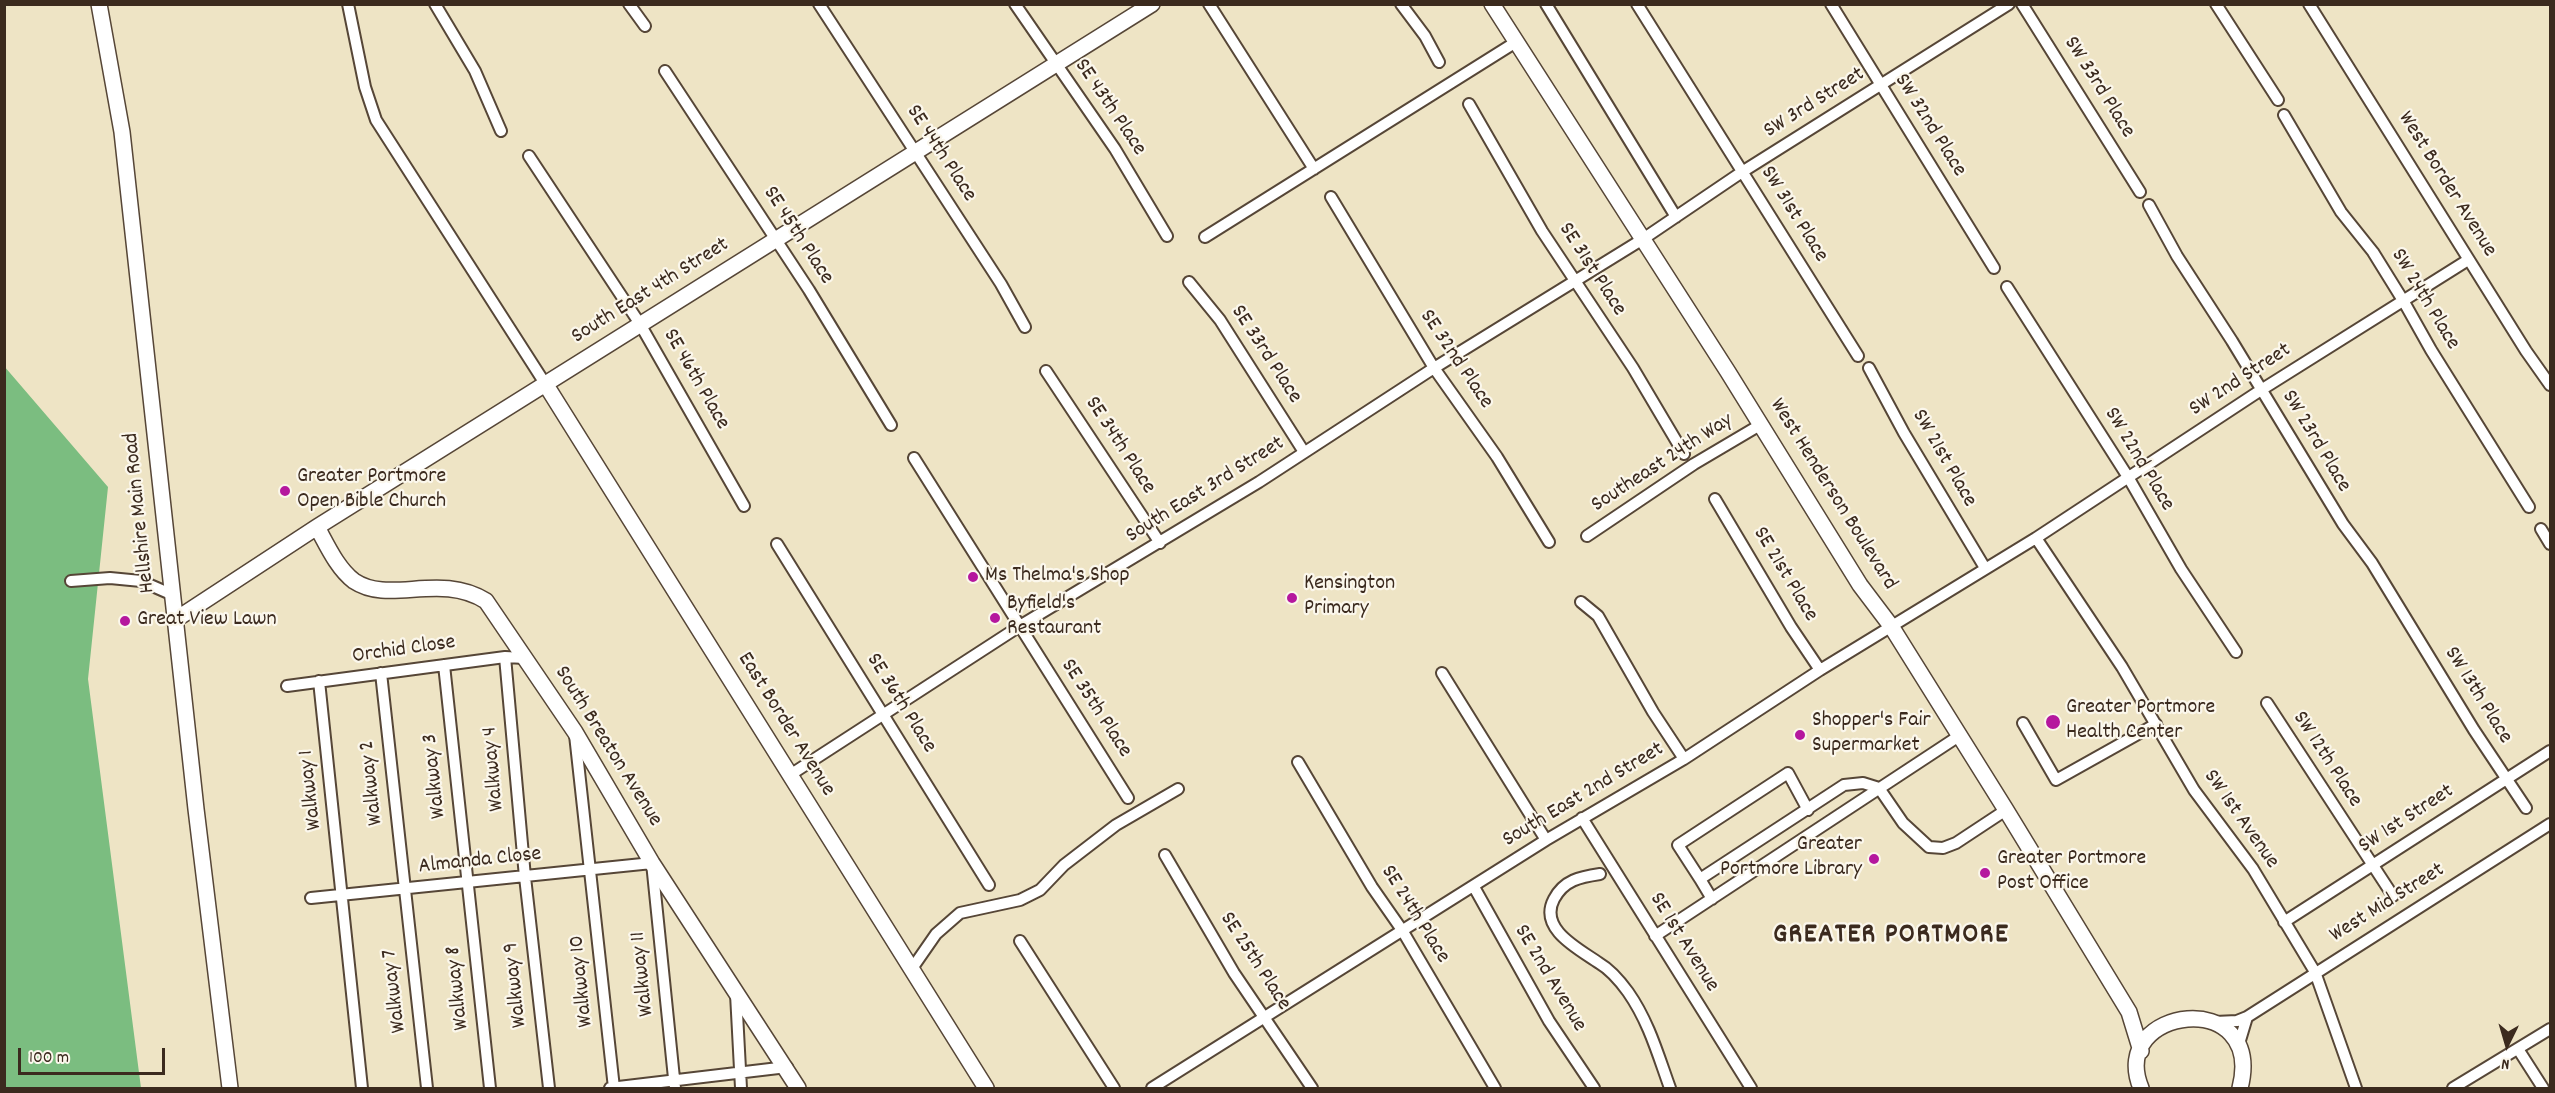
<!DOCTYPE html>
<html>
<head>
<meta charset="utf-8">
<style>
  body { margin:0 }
  #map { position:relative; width:2555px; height:1093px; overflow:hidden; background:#eee4c5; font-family:Dekko,sans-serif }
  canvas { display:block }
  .frame { position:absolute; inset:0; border:6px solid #3b2a1e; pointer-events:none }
  .north { position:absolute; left:2477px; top:1015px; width:60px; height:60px; -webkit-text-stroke:4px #fbf7ec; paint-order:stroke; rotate:185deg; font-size:16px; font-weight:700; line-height:24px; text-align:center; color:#3b2a1e }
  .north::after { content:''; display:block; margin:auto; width:21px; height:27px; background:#3b2a1e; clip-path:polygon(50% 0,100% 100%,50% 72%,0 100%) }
  .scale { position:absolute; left:18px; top:1048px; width:147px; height:27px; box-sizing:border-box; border:3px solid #3b2a1e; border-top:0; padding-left:8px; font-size:18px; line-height:21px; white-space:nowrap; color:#3b2a1e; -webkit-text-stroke:4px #fbf7ec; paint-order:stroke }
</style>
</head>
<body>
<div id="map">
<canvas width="2555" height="1093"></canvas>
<div class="frame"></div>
<div class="north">N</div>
<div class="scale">100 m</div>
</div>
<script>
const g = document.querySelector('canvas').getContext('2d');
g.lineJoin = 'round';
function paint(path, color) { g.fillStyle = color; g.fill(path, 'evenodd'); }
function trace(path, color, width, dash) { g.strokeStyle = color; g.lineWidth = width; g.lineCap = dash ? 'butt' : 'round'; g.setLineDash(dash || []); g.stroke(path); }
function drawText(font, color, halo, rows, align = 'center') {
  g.font = font + ' Dekko,sans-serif'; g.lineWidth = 4.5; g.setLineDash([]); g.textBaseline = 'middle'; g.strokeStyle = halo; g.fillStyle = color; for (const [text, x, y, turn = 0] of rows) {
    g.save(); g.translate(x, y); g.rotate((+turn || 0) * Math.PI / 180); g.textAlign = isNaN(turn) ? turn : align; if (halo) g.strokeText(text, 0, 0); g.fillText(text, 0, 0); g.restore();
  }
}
paint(new Path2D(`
  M4,366L108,487L88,679L141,1088H5Z`), '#7bbd80');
const street = new Path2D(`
  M348,4L365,87L376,120L546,385
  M435,4L475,71L501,131
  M629,4L645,26
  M819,4L1001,284L1025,327
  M1015,4L1115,149L1167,236
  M1209,4L1314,169
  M1401,4L1425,36L1439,62
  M1546,4L1676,217
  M1637,4L1858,356
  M1831,4L1994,268
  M2022,4L2140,192
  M2216,4L2278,100
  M2309,4L2526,351L2550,385
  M665,71L809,290L891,425
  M1469,104L1542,231L1633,368L1684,454
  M2284,115L2341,212L2373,252L2404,302L2431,350L2529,507
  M529,156L640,324L744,506
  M1331,197L1434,368L1497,457L1549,542
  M2149,205L2177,256L2232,341L2343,524L2372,563L2474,730L2526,808
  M1205,237L1516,42
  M1189,282L1220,320L1304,452
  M2007,287L2128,477L2181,569L2236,652
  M1869,368L1904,433L1985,568
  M1046,371L1160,543
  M914,458L1128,798
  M1715,499L1791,627L1820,670
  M2541,529L2550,544
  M1587,536L1694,464L1760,425
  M2036,538L2122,667L2194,790L2253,869L2315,972L2356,1088
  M777,544L989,885
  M71,581L110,578L141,581L173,595
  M1581,602L1598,616L1653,712L1684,759
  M505,657L525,877L549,1088
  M444,665L490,1088
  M381,673L427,1088
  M1442,673L1546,840
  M319,681L362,1088
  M287,686L505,657L525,658
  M2267,703L2393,896
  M2023,723L2056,780L2156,724
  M575,735L614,1088
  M1298,762L1372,887L1402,930L1495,1088
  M790,775L1023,624L1259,482L1434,368L1643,239L1742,172L2009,4
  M1808,810L1788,773L1678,845L1700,879L1844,785L1863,783L1879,788L1903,823L1929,847L1943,848L1956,843L2006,810
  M1582,818L1751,1088
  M1165,855L1234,973L1312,1088
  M1600,874C1580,877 1564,880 1554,899C1538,929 1579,949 1599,963C1611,970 1620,981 1628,992C1649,1022 1658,1055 1670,1088
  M1700,879L1712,899
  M1474,887L1549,1021L1594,1088
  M311,898L652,863L675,1088
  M2284,922L2550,751
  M1655,936L1959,736
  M1020,941L1114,1088
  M911,970L936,934L960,913L1020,900L1040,890L1064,865L1116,825L1178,789
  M736,994L741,1088
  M2215,1022L2237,1021L2247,1017L2550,824
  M2238,1047L2247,1017
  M2518,1049L2543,1088
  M610,1088L787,1067
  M1152,1088L1546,840L1684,759L1820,670L2036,538L2261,390L2468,260
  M2453,1088L2550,1029`);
const secondary = new Path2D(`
  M99,4L122,132L196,809L230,1088
  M1492,4L1728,372L1860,585L1891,626L2006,810L2129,1012L2141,1051
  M546,385L986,1088
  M317,527C327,545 337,568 354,581C390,605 439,572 486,601L575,732L652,863L798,1088
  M175,620L317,527L1152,4
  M2141,1088C2107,1006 2266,986 2240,1088`);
trace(street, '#564637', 14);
trace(secondary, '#564637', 18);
trace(street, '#fff', 10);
trace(secondary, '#fff', 15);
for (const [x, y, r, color] of [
  [285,491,6,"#b5179e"],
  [973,577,6,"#b5179e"],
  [1292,598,6,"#b5179e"],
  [995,618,6,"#b5179e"],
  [125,621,6,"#b5179e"],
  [2053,722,8,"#b5179e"],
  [1800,735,6,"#b5179e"],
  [1874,859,6,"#b5179e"],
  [1985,873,6,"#b5179e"]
]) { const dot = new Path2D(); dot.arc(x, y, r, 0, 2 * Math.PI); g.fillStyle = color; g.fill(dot); trace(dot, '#fbf7ec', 2); }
drawText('22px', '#3b2a1e', '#fbf7ec', [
  ["SW 33rd Place",2098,88,58],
  ["SW 3rd Street",1815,104,-32],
  ["SE 43th Place",1109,108,56],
  ["SW 32nd Place",1929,126,58],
  ["SE 44th Place",940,154,57],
  ["West Border Avenue",2446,185,58],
  ["SW 31st Place",1793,215,58],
  ["SE 45th Place",797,236,57],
  ["SE 31st Place",1591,270,57],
  ["South East 4th Street",651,292,-32],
  ["SW 24th Place",2424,300,59],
  ["SE 33rd Place",1265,355,57],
  ["SE 32nd Place",1455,360,56],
  ["SE 46th Place",695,380,60],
  ["SW 2nd Street",2241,381,-33],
  ["SW 23rd Place",2315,442,59],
  ["SE 34th Place",1119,446,57],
  ["SW 21st Place",1943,459,60],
  ["SW 22nd Place",2138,460,59],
  ["Southeast 24th Way",1663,464,-33],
  ["South East 3rd Street",1206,491,-32],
  ["West Henderson Boulevard",1832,495,58],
  ["Hellshire Main Road",141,513,-96],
  ["SE 21st Place",1784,575,59],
  ["Orchid Close",404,651,-8],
  ["SW 13th Place",2477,696,58],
  ["SE 36th Place",900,704,58],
  ["SE 35th Place",1095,709,57],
  ["East Border Avenue",785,725,58],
  ["South Breaton Avenue",607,747,58],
  ["SW 12th Place",2326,760,57],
  ["Walkway 4",495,769,-95],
  ["Walkway 3",436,776,-96],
  ["Walkway 2",373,783,-96],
  ["Walkway 1",312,790,-96],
  ["South East 2nd Street",1584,796,-31],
  ["SW 1st Avenue",2240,820,55],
  ["SW 1st Street",2407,820,-33],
  ["Almanda Close",480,862,-6],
  ["West Mid Street",2388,904,-32],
  ["SE 24th Place",1414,915,58],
  ["SE 1st Avenue",1683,943,58],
  ["SE 25th Place",1254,962,57],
  ["Walkway 11",644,974,-96],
  ["SE 2nd Avenue",1549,979,59],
  ["Walkway 10",583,981,-96],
  ["Walkway 9",517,985,-96],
  ["Walkway 8",459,988,-96],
  ["Walkway 7",396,991,-97]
]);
drawText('22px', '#3b2a1e', '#fbf7ec', [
  ["Greater Portmore",297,478],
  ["Open Bible Church",297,503],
  ["Ms Thelma's Shop",985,577],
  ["Kensington",1304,585],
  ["Primary",1304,610],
  ["Byfield's",1007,605],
  ["Restaurant",1007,630],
  ["Great View Lawn",137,621],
  ["Greater Portmore",2066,709],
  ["Health Center",2066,734],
  ["Shopper's Fair",1812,722],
  ["Supermarket",1812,747],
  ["Greater",1862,846,"right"],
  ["Portmore Library",1862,871,"right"],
  ["Greater Portmore",1997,860],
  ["Post Office",1997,885]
], 'left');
g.letterSpacing = '1.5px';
drawText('bold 28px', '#3b2a1e', '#fbf7ec', [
  ["GREATER PORTMORE",1891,937]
]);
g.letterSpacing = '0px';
</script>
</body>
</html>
